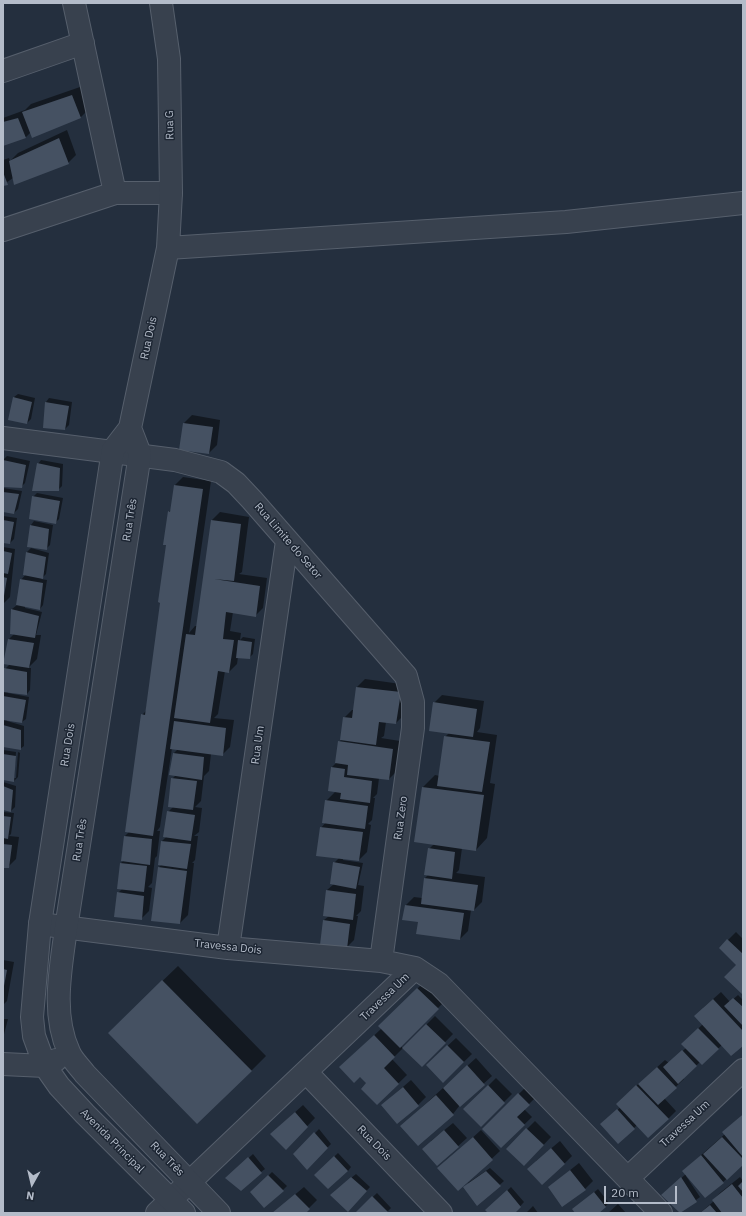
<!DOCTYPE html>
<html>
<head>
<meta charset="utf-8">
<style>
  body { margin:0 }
  #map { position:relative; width:746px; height:1216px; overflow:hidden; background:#242f3e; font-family:"IBM Plex Sans",sans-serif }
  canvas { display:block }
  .frame { position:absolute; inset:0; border:4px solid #b4bcc9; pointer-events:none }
  .north { position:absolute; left:12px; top:1164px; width:40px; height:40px; -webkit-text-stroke:3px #1d2633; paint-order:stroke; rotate:188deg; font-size:11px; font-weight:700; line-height:16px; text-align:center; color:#b4bcc9 }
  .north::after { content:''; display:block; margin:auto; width:14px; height:18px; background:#b4bcc9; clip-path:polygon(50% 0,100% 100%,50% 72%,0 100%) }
  .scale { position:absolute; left:604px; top:1186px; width:73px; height:18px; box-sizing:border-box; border:2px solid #b4bcc9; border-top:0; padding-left:5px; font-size:12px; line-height:14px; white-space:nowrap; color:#b4bcc9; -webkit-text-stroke:3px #1d2633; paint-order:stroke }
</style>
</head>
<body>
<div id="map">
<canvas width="746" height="1216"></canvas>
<div class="frame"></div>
<div class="north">N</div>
<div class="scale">20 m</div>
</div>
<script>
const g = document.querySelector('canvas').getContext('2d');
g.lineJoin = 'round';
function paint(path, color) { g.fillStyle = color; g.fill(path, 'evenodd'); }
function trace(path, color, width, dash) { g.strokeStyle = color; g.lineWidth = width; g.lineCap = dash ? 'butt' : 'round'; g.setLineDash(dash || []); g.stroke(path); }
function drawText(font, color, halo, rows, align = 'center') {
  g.font = font + ' "IBM Plex Sans",sans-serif'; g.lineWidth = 3; g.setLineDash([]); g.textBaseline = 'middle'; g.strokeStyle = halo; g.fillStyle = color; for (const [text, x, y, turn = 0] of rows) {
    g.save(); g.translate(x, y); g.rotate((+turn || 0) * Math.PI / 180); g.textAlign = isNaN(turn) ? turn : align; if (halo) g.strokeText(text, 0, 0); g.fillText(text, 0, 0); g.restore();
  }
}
paint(new Path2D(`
  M80,87L89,109L81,117L32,137L31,132L26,137L3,145V118L25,110L31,104Z
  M67,130L76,155L68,163L13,178L3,185V160L9,158L10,161L18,153Z
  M18,394L35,398L31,419L27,423L14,397Z
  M49,398L72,402L69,425L65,429L46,402Z
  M192,415L220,420L217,445L209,453L184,423Z
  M7,456L30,461L25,483L21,487L3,486V460Z
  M41,460L63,464L62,486L58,490L38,464Z
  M183,477L211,481L189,633L195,626H197L212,520L220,512L249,517L242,572L239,574L267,578L263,608L255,616L233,612L230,631L241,633L240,640L243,637L255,639L253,654L249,658L238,657L237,664L229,672L225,671L218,714L214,718L234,720L230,747L222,755L211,754L209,771L204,776L201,801L195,807L202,808L199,832L194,836H198L195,860L192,863H194L188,915L180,923L159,867L162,864H159L162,841L167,836L168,812L173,807L172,779L176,775L174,753L178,749L172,748L160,827L157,831H160L157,856L155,858L152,883L148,887L152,888L149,911L141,919L118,893L122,889L121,863L124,860L125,836L129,832L142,715L146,711L162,602L169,512L172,509L175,485Z
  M3,488L22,491L18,509L14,513L3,511Z
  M37,493L63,498L59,519L55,523L33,497Z
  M3,516L17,518L14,539L10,543L3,542Z
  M34,521L53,525L50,545L46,549L28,547L31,525Z
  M3,547L15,549L10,597L3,604Z
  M31,548L49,553L46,574L41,579L47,580L43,605L40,609L25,606V608L42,612L36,635H41L37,659L28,668H31L30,690L27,694L9,691L8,693L29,697L26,719L22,722L7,720V721L24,726V746L20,749L3,746V693L5,691H3V678L5,669L10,664L9,639L14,634L11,633L12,609L17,605L21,580L26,574L27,552Z
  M365,679L408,685L404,715L396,723L386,722L384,736L381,738L400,741L397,771L389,779L379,778L377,794L373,798H375L372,820L368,824L371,825L367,852L359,860L343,858V860L363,863L358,885L364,886L361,911L356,916H358L354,940L346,948L324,920L329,916L327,890L334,884V863L339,858L321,828L326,822V801L336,791L332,767L336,763L339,742L342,739L344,718L352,710H354L357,687Z
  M442,695L484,701L480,728L477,732L497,735L490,783L495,784L487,838L476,850L462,848L459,870L456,873L485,877L482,902L474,910H471L468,931L460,939L417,933L419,921L403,919L406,905L414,897L422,898L425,878L429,874V849L434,844L416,841L423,787L435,775L440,776L445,737L449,733L434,703Z
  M3,750L16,752L14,778H16L18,752L20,753L18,777L14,781L3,779Z
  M3,782L16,786L15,807L11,811L3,809Z
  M3,812L14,813L11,834L9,836L19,837L16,859L8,867H3Z
  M736,932L743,939V994L738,965L720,948Z
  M3,960L14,962L7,1001L3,1005Z
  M178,966L266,1056L251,1071L124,1018Z
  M426,980L446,1000L400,1046L403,1048L392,1059L407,1075L377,1104L368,1083L348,1060L382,1028L380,1026Z
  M721,992L730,1002L738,995L743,1000V1044L722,1045L702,1064L700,1062L683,1078L684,1079L664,1098L676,1111L668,1119L637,1125L634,1128L605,1120L621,1107L625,1096L665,1060L669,1063L686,1048L682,1044L703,1024V1008Z
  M435,1016L453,1034L422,1066L403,1048Z
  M3,1019H8L3,1038Z
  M456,1038L472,1054L443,1082L427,1065Z
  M476,1058L492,1076L460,1105L453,1114L410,1118Z
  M496,1078L512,1094L481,1125L465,1109Z
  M411,1080L426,1097L418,1105L390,1098Z
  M527,1086L537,1096L524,1109L532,1117L501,1147L483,1129Z
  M303,1105L315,1118L286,1148L271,1134Z
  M743,1114V1164L723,1182L686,1176L700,1197L680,1212L666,1191L686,1174L683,1171L725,1134L723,1132Z
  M535,1121L551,1137L532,1157L527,1129Z
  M453,1123L467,1138L437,1165L431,1141Z
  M319,1129L331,1144L307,1168L295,1154Z
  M481,1130L500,1151L458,1190L447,1161Z
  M560,1141L572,1156L564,1164L536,1161Z
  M338,1153L351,1167L348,1171L315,1175Z
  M253,1154L265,1169L261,1172L227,1178Z
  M579,1163L593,1181L585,1189L549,1187Z
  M490,1168L504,1181L477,1205L468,1183Z
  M272,1172L287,1186L283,1190L252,1192Z
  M356,1174L370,1187L348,1211L335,1191Z
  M740,1177L743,1181V1213H700L714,1201L713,1200L721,1192Z
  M304,1187L317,1200L304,1213H273Z
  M511,1187L524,1202L514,1213H489L490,1207Z
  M598,1189L609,1203L598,1213H576L578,1206Z
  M377,1193L391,1208L386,1213H356Z
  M618,1204L626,1213H608Z
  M533,1206L538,1213H526Z`), '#0007');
paint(new Path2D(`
  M72,95L81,118L32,138L22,112Z
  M18,118L26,138L3,146V122Z
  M59,138L69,164L14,185L9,161Z
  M3,172L8,185L3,186Z
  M13,397L32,402L27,424L8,420Z
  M45,402L69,406L65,430L43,428Z
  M183,423L213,427L209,454L179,450Z
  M3,460L26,465L22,488L3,487Z
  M37,463L60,468L59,491H32Z
  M174,485L203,489L153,836L125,832L141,714L145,715L160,603L158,602L166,545H163L168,511L170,512Z
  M3,492L19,494L14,514L3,512Z
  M32,496L60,501L56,524L29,519Z
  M3,520L14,522L10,544L3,543Z
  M211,520L241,524L234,581L214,579L260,586L256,617L226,612L223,639L234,640L229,673L218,671L210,723L174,718L186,634L195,635Z
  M30,525L49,529L47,550L27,547Z
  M3,551L12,553L8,574L3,573Z
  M26,552L46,557L43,579L23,575Z
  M3,577L7,578L4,596H3Z
  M20,579L43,583L40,610L16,605Z
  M11,609L39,616L35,638L10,634Z
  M8,639L34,643L29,668L3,664Z
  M238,640L252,642L250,659L236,658Z
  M4,668L27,672V695L3,692Z
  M356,687L401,692L396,724L379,722L376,745L340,740L343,717L352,718Z
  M3,696L26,700L22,723L3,720Z
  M433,702L477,709L473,737L429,731Z
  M174,721L226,728L223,756L170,749Z
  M3,725L21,730V750L3,747Z
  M444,736L490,742L482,792L437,786Z
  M338,741L393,749L389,780L347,775L348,765L335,763Z
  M173,753L204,757L202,780L169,775Z
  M3,754L16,756L14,782L3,780Z
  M331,767L345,769L344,777L372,781L370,803L340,799L341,793L328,791Z
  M171,778L197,781L193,810L168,807Z
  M3,786L13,790L11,812L3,810Z
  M422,787L484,795L476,851L414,842Z
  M325,800L368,806L365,829L322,823Z
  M167,811L195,815L191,841L163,837Z
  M3,816L11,817L8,839L3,838Z
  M320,827L363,832L359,861L316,856Z
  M124,836L152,839L150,865L121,861Z
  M161,841L191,844L187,869L158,865Z
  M3,844L12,845L9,868H3Z
  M428,848L455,852L452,879L424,875Z
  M333,862L360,867L356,889L330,884Z
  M120,863L147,866L144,892L117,889Z
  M158,867L187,871L180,924L151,921Z
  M424,878L478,885L474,911L421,904Z
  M326,890L356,894L353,920L323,916Z
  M117,892L144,896L142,920L114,917Z
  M405,905L464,913L460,940L416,934L418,922L402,920Z
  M323,920L350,924L347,949L320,945Z
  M727,939L743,954V995L724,977L736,965L719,948Z
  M3,969L7,970L4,986H3Z
  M162,980L252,1071L197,1124L108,1033Z
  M417,988L439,1009L400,1048L378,1026Z
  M733,998L743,1007V1026L724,1006Z
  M713,999L743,1031V1046L731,1056L694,1016Z
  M426,1024L446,1043L422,1067L402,1048Z
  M698,1028L719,1049L702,1065L681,1044Z
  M374,1035L395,1057L384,1068L399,1084L377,1105L361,1089L366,1083L360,1077L354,1083L339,1067Z
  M447,1045L464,1062L443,1083L426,1065Z
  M682,1050L697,1066L678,1084L663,1067Z
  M467,1065L485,1085L460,1107L443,1088Z
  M657,1067L677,1088L658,1105L638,1084Z
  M488,1085L505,1103L481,1127L463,1109Z
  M636,1085L669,1119L648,1138L616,1104Z
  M403,1087L419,1106L397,1124L381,1105Z
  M518,1093L530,1105L517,1117L525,1125L501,1148L482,1129Z
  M436,1095L454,1115L418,1146L400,1126Z
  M617,1109L635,1129L618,1144L600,1124Z
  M295,1112L308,1127L286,1150L270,1134Z
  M742,1115L743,1116V1157L722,1132Z
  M526,1128L544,1145L524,1166L506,1149Z
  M444,1130L459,1147L437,1166L422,1149Z
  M314,1132L328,1148L307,1170L293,1154Z
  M473,1137L493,1160L458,1191L437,1168Z
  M722,1137L743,1159V1165L727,1180L703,1154Z
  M551,1148L565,1164L542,1185L527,1169Z
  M701,1155L724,1183L705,1198L682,1171Z
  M334,1156L348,1171L328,1189L314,1175Z
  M248,1157L262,1173L241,1191L225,1178Z
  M570,1170L586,1190L562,1207L548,1187Z
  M486,1171L501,1186L477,1206L463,1187Z
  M268,1175L284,1191L264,1208L250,1192Z
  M351,1177L367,1191L348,1212L330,1195Z
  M681,1177L697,1202L680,1213L661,1195Z
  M743,1181V1192L738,1186Z
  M732,1184L743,1198V1213H722L712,1200Z
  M507,1190L521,1207L515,1213H488L485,1210Z
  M594,1192L606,1207L599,1213H575L572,1209Z
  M295,1194L310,1209L306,1213H272Z
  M372,1196L388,1212L355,1213Z
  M710,1205L717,1213H700Z`), '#455162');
const minor = new Path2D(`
  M74,3L115,193
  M3,71L83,43
  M3,230L115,193H171
  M3,438L175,460L221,472L236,483L252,500L406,676L413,702V728L381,961
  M40,924L228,948L381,961L415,968L439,984L661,1213
  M228,948L287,541
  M307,1073L441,1213
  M628,1178L743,1070
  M157,1213L415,968`);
const tertiary = new Path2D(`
  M161,3L169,59L171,193L168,248L130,428L113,450L40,924L32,1017L34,1036L45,1066L59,1086L85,1114L184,1213
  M168,248L566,222L743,203
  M130,428L140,454L66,928C61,968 51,1013 69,1052C72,1060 80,1067 85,1074L219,1213
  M3,1064L45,1066L56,1060`);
trace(minor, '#565f6c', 24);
trace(tertiary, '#565f6c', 24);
trace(minor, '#38414e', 22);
trace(tertiary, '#38414e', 22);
drawText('11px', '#b4bcc9', '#1d2633', [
  ["Rua G",170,125,-91],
  ["Rua Dois",149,338,-78],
  ["Rua Três",130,520,-81],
  ["Rua Limite do Setor",288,541,49],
  ["Rua Dois",68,745,-81],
  ["Rua Um",258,745,-82],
  ["Rua Zero",401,818,-82],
  ["Rua Três",80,840,-81],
  ["Travessa Dois",228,947,6],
  ["Travessa Um",385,997,-44],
  ["Travessa Um",685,1124,-43],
  ["Avenida Principal",112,1141,45],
  ["Rua Dois",374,1143,46],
  ["Rua Três",167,1159,46]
]);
</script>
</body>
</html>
